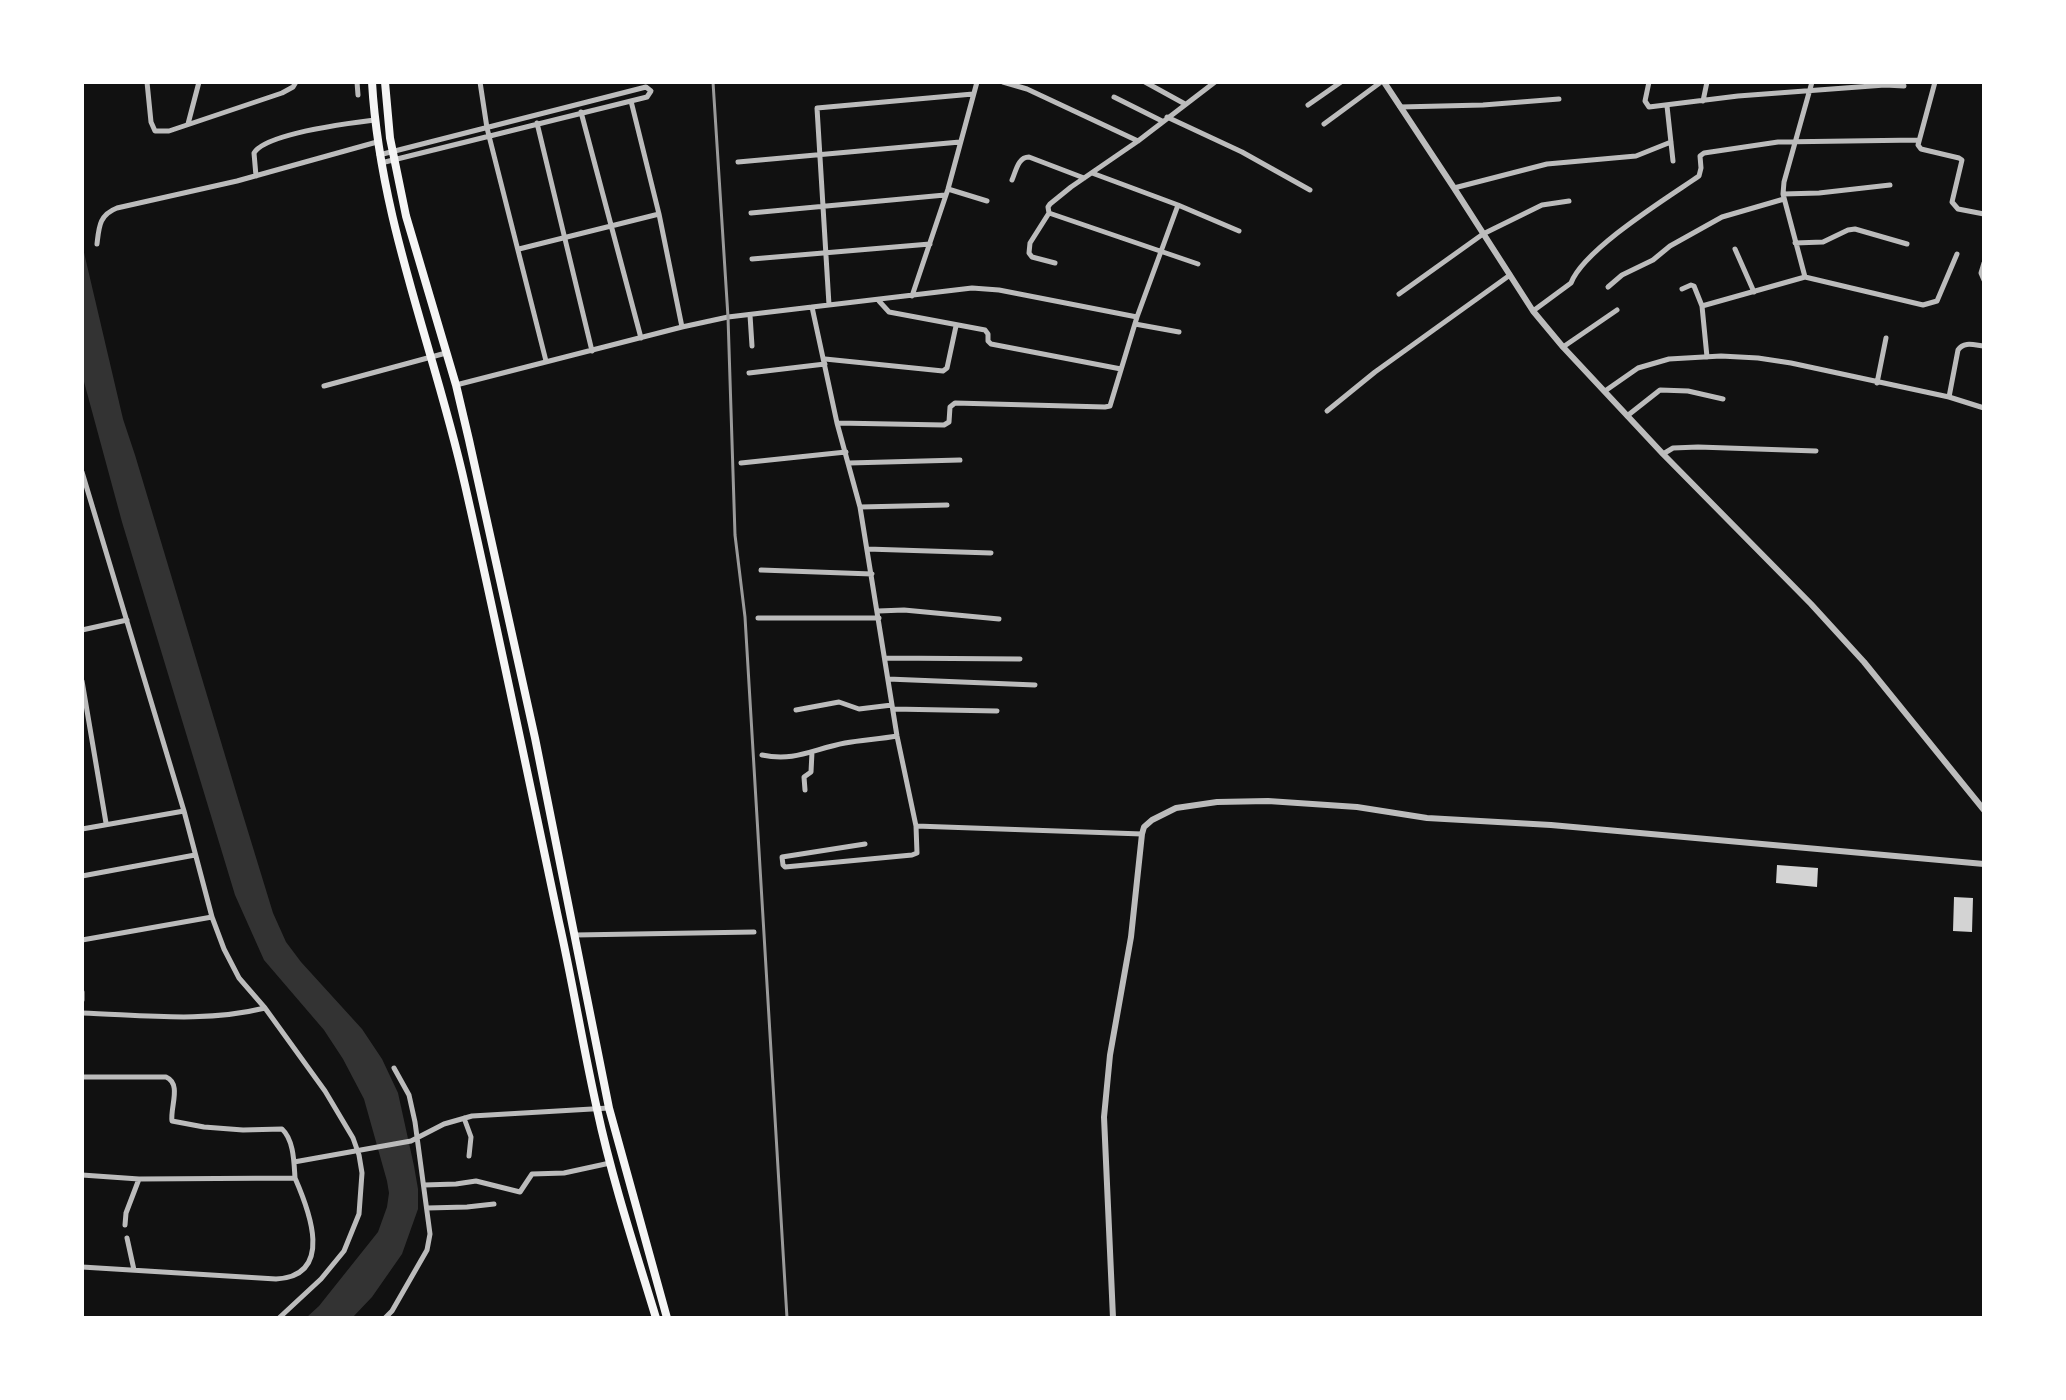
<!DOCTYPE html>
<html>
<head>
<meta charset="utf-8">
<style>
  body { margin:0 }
  #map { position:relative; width:2066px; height:1400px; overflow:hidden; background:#111; font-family:Bitter,serif }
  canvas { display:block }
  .frame { position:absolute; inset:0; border:84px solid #fff; pointer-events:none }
</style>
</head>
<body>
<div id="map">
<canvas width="2066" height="1400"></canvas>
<div class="frame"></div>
</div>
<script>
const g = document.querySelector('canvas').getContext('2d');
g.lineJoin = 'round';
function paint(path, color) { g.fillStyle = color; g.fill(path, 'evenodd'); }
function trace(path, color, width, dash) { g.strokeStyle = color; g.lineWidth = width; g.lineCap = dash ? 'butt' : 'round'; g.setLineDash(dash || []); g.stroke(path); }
paint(new Path2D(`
  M82,244L123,419L135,455L239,802L273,913L286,942L301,962L362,1029L382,1059L398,1093L414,1166L418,1189V1209L402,1254L372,1297L353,1317H307L319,1306L378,1232L387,1207L389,1193L387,1181L364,1099L343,1059L324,1030L264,960L235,895L122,522L83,378Z`), '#333');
paint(new Path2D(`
  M1777,865L1818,868L1817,887L1776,883Z
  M1954,897L1973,898L1972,932L1953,931Z`), '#d3d3d3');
trace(new Path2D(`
  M147,82L151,122L155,131H169L282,93L293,87L296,82
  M357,82L358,95
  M480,82L487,128L546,361
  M1003,82L1027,89L1138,141
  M1145,82L1185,104
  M1649,82L1645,101L1649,107L1738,96L1885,85L1904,86
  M1935,82L1918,145L1921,149L1959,158L1962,160L1952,202L1958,209L1984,214
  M1114,97L1162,121
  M631,101L659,214L682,327
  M1703,101L1707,82
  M1308,105L1341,82
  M1667,106L1673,161
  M1400,107L1483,105L1559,99
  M581,112L641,338
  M1167,117L1242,152L1310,190
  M537,123L592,351
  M188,124L199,82
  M1324,124L1381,82
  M379,155L646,87L651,91L647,97L381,163
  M738,162L960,142
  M1092,173L1178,205L1239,231
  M256,176L254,153C266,133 351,123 375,120
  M1012,180C1016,171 1018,157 1029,157L1084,178
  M1454,188L1547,164L1636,156L1671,142
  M948,189L987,201
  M1783,194L1819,193L1890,185
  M751,213L945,195
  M1049,213L1198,264
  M1795,243L1823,242L1848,230L1855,229L1907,244
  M97,244C99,227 99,215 117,208L237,181L377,142
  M519,249L659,214
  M1735,249L1754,292
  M752,259L930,244
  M1055,263L1032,257L1029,253L1030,243L1049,213L1048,207L1050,204L1071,187L1138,141L1215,82
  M1984,263L1981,273L1984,280
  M1805,277L1783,194L1784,182L1812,82
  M1608,287L1622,275L1653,260L1670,246L1722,217L1784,199
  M1682,289L1691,285L1694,286L1702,306L1707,357
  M1399,294L1483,234L1542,205L1569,201
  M912,296L948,189L977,82
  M879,301L889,312L985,330L988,334V341L991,344L1121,369
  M829,305L817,108L973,94
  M1702,306L1805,277L1923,305L1937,301L1957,254
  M812,307L837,423L860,507L897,736L916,826L1142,834
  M1533,311L1571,283C1584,249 1667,198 1699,176L1701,168L1700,156L1704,153L1778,142L1918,140
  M750,315L752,346
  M1135,324L1179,332
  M1563,347L1617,310
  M825,359L943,371L947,368L956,326
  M749,373L825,364
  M1877,383L1886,338
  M456,385L682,327L728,317L972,288L999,290L1137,317
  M324,386L446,353
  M1605,391L1638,368L1669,359L1721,356L1758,358L1791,363L1949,397L1984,408
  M1949,397L1958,350C1964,341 1974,345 1984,346
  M1327,411L1375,372L1510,275
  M1627,416L1660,390L1688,391L1723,399
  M837,423L944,425L949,422L950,407L955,403L1105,407L1110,406L1137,317L1178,205
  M1663,454L1673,448L1698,447L1816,451
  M741,463L846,452
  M849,463L960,460
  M82,472L184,811L212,917L224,949L239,978L265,1008L325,1091L353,1138L359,1155L362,1173L359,1214L344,1251L321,1279L279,1318
  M860,507L947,505
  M867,549L991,553
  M761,570L872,574
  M878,611L904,610L999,619
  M758,618H879
  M82,630L127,620
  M885,658L1020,659
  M888,679L1035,685
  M82,681L106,823
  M893,709L997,711
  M796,710L839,702L859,709L892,705
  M762,755C795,762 813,749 845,743C862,740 880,739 897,736
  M805,790L804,777L811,772L812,752
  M82,829L184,811
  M865,844L782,857L783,865L785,867L912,855L917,853L916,826
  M82,876L195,855
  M575,935L754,932
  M82,940L212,917
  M82,992V1000
  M82,1013C144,1015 204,1023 265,1008
  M82,1077H166C182,1084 170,1107 172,1121L204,1127L243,1130L282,1129C294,1140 294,1163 295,1178L139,1179L82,1175
  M464,1118L471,1137L469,1156
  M294,1162L411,1141L444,1124L472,1116L609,1108
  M424,1185L456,1184L476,1181L520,1192L532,1174L564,1173L610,1163
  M427,1208L467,1207L494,1204
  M125,1225L126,1213L139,1179
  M127,1238L134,1270
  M82,1267L276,1279C335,1276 309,1210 295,1178
  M385,1318L392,1311L427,1250L430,1234L415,1122L409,1095L394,1068`), '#bcbcbc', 5);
trace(new Path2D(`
  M1384,82L1454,188L1533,311L1563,347L1663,454L1811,604L1864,662L1984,810
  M1113,1318L1104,1117L1110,1055L1131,937L1142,834L1144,827L1152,820L1176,808L1217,802L1268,801L1357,807L1427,818L1551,825L1984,864`), '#bcbcbc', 6);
trace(new Path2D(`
  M372,82C380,222 435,350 465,485C498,630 528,776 559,922C573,984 583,1047 597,1109C612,1179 635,1249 656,1318
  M385,82L390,138L406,216L456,385L469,440L535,738L609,1108L667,1318`), '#f5f5f5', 8);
trace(new Path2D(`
  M713,82L728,317L735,535L745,617L787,1318`), '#9a9a9a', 3);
</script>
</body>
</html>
